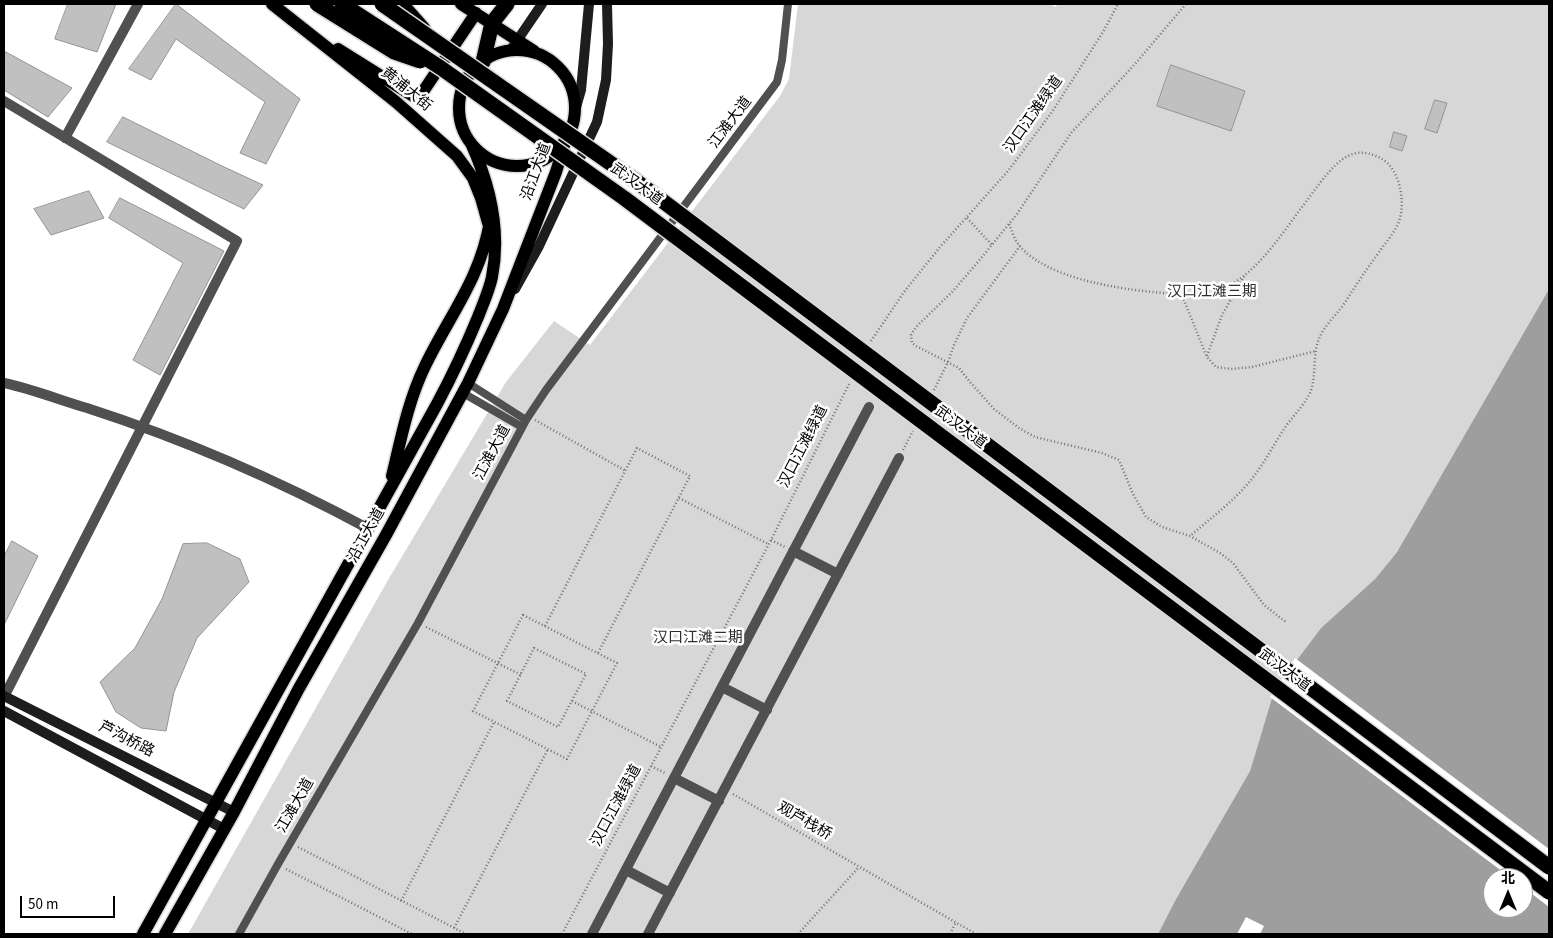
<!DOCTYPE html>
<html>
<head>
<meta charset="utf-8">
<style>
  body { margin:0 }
  #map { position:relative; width:1553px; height:938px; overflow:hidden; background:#fff; font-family:"Source Sans 3","Noto Sans SC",sans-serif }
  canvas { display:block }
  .frame { position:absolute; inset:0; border:5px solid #000; pointer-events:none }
  .north { position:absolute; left:1483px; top:868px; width:50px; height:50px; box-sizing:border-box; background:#fff; border:1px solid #999; border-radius:50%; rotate:0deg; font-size:14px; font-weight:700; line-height:20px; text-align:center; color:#000 }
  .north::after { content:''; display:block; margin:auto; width:18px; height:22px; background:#000; clip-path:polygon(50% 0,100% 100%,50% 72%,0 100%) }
  .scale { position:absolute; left:20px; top:896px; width:95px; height:22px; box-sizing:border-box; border:2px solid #000; border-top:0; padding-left:6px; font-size:15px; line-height:18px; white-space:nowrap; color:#000; -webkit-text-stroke:4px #fff; paint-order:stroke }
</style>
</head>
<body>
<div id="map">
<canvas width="1553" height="938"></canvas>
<div class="frame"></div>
<div class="north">北</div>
<div class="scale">50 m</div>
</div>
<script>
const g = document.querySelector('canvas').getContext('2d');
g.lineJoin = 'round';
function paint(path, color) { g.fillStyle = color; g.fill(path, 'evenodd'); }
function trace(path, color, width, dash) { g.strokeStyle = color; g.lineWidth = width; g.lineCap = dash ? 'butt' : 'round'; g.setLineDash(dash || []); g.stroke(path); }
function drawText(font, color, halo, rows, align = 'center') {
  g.font = font + ' "Source Sans 3","Noto Sans SC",sans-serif'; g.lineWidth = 5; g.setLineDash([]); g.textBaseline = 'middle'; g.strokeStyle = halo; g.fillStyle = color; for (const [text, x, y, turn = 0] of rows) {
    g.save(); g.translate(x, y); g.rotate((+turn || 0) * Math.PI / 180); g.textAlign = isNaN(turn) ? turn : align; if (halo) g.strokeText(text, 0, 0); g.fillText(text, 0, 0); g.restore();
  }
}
paint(new Path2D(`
  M798,4H1050L1056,7L1057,4H1549V289L1397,552L1375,579L1321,628L1284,677L1272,698L1250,771L1176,899L1158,934H188L388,580L506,382L554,321L590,345L780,96L789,79Z`), '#d7d7d7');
paint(new Path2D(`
  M1549,289V934H1158L1176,899L1250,771L1272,698L1284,677L1321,628L1375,579L1397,552ZM1493,878H1523V908H1493Z`), '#9e9e9e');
paint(new Path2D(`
  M1295,658L1549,849V907L1523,887V878H1511L1270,697Z
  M1246,917L1264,926L1260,934H1237Z`), '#fff');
const building = new Path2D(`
  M68,4H116L97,52L55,39Z
  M176,4L300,99L266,164L240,153L265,102L176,39L151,80L129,69Z
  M4,51L72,88L48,117L4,90Z
  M1171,65L1245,91L1231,131L1157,106Z
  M1435,100L1447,103L1437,133L1425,129Z
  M123,117L222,166L263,185L244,209L107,142Z
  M1394,132L1407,136L1402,151L1390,147Z
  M89,191L104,218L51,235L34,209Z
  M120,198L224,251L160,375L133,360L183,263L109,218Z
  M12,541L38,556L4,625V557Z
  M207,543L240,559L249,582L197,638L174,692L166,731L141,728L116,712L100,682L135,648L162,599L183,544Z`);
paint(building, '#c0c0c0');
trace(building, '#949494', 1);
const primary = new Path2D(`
  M272,4L396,102L457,156L473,178L481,198L488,223
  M461,4L534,51
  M338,49L418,99L476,13
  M459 108a58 58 0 1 1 116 0a58 58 0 1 1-116 0Z
  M392,476C401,439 408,401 425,366C449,316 481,278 490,221
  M143,934L437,404C452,376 466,346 478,317C483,304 489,291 492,277C501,231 490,185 471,143
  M165,934L234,812L298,690L386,535L468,383L503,309L556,172L566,139`);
const highway = new Path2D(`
  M401,4L423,29
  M483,62L492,23L507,4`);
trace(primary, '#dbdbdb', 15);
trace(highway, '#dbdbdb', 18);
trace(new Path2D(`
  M1186,4L1135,64L1071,133L1017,214L978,262L953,291L916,327L911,335L912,343L916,346L959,368L970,382L994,409L1019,428L1035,437L1102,453L1119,460L1133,494L1146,517L1162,527L1190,536L1220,553L1233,563L1264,605L1287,623
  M967,218L992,245
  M1009,224C1012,231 1014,239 1019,245C1034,265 1072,278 1096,283C1126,290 1200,301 1227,287C1259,270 1281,235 1302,207C1314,192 1331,164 1348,156C1359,150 1372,153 1382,159C1401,170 1407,207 1397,226C1393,234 1387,241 1382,248C1369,266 1357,283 1346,301C1338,314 1324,325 1319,339C1312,356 1317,375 1310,393C1304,405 1294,415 1286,426C1274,444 1264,464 1251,480C1234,501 1211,518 1190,536
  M1181,293L1207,357L1216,367L1231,369L1252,367L1316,351
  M871,341L904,292L940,247L1008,171L1052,112L1103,32L1118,4
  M1207,356L1222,315L1245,275
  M934,390L948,362L954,345L967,318L1020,246
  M535,420L626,471
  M903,450L913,431
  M679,498L768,544
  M771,540L785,547
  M523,615L617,663L567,759L473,711Z
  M545,626L637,448L690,476L598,653
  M426,627L521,675
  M534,648L586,674L558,727L507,701Z
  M572,701L661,747
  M651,766L665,773
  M733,794L976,934
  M298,847L466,934
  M286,869L412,934
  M401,901L494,722
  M454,928L548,749
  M562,934L771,540L849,384
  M798,934L859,867
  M950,934L956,922`), '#727272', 2.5, [1, 2.5]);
trace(new Path2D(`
  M468,383L526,420
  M463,393L522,427
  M239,934L278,864L418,623L526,420L546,390L777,82L782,60L788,4`), '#505050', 8);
trace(new Path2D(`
  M4,101L237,241L4,697
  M65,138L138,4
  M4,383C32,389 60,400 87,408C186,440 278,480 369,529
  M793,551L838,574
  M722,687L767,710
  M674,778L719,801
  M626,870L670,893
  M592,934L869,407
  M648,934L899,458`), '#505050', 10);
trace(new Path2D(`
  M510,51L542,4
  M575,111L581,90L589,4
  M515,289L539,246L597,122L606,80L608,44L607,4
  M4,696L234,812
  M4,711L224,829`), '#1d1d1d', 10);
trace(primary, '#000', 12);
trace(highway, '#000', 15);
const highwayBridge = new Path2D(`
  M317,4L394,52L420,61
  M342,4L441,68L624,198L1549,892
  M382,4L636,181L1549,867`);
trace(highwayBridge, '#dbdbdb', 18, []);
trace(highwayBridge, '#000', 15);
drawText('15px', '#000', '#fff', [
  ["黄浦大街",406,90,39],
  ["汉口江滩绿道",1034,115,-55],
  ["江滩大道",731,123,-53],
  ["沿江大道",537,172,-70],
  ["武汉大道",636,185,36],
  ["武汉大道",960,428,37],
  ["汉口江滩绿道",804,447,-63],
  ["江滩大道",493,453,-62],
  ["沿江大道",367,536,-61],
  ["武汉大道",1284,671,37],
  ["芦沟桥路",126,740,27],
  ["江滩大道",296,806,-60],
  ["汉口江滩绿道",617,806,-62],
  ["观芦栈桥",804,822,30]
]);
drawText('15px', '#2e2e2e', '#fff', [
  ["汉口江滩三期",1212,293],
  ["汉口江滩二期",698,639]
]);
</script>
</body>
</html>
